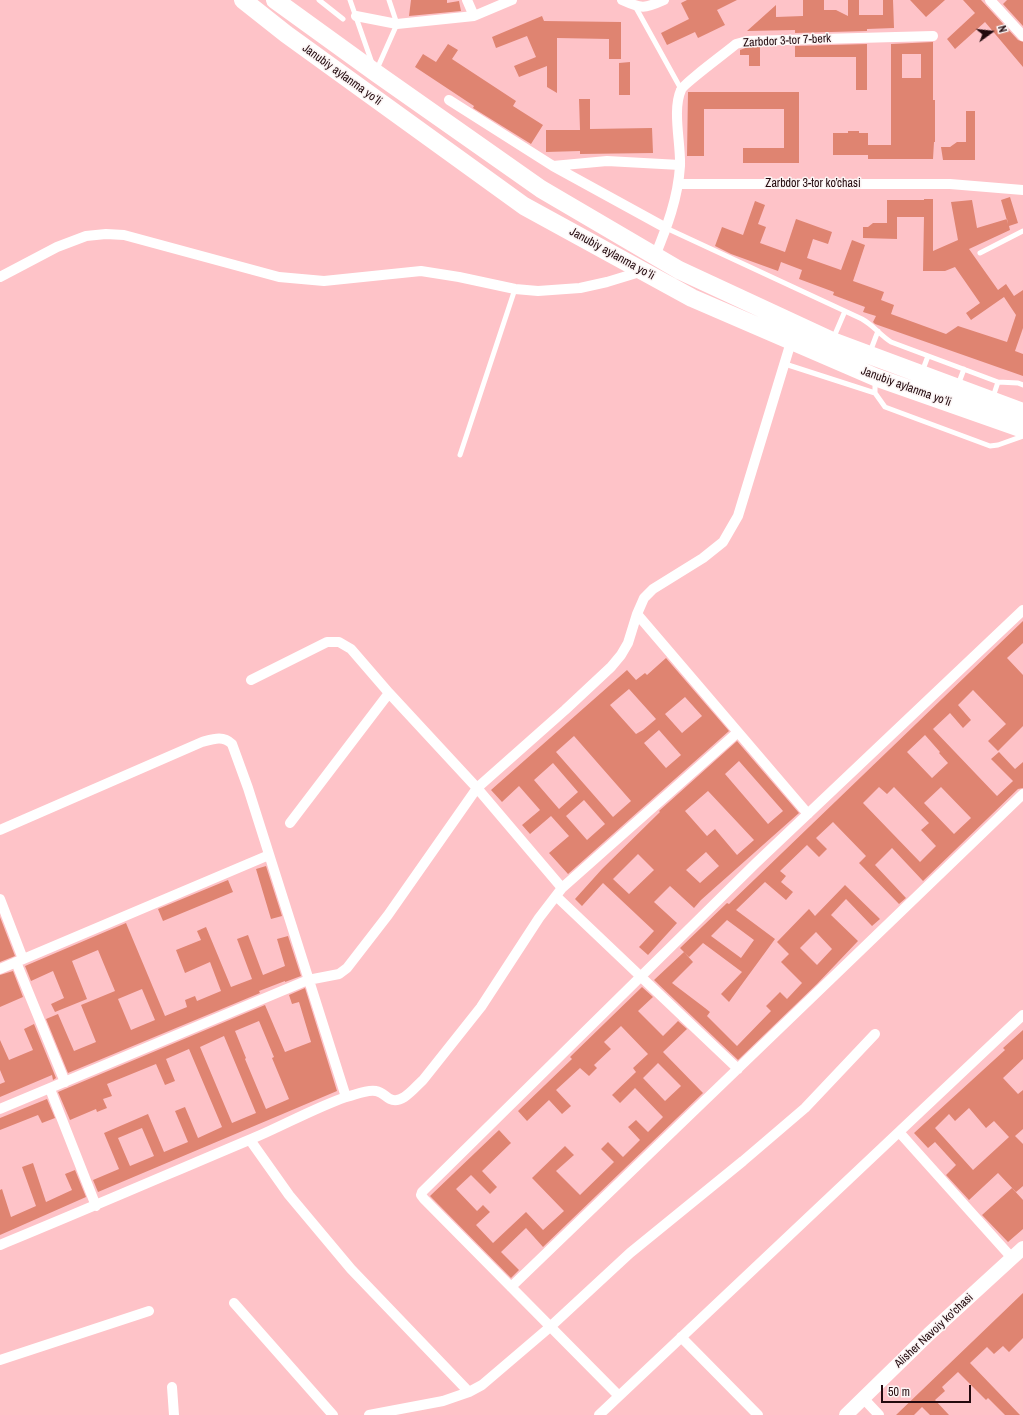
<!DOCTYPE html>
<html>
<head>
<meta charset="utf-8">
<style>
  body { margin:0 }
  #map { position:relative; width:1023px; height:1415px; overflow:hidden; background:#fec3c8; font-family:"Archivo Narrow",sans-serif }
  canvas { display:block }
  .north { position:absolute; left:971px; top:12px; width:40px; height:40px; -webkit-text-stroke:3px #fbf4f4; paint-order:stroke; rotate:75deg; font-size:11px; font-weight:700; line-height:16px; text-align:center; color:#230a0e }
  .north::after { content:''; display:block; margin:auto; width:14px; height:18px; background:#230a0e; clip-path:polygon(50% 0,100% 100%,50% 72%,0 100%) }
  .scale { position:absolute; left:881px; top:1385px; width:90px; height:18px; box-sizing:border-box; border:2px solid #230a0e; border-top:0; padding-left:5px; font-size:12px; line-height:14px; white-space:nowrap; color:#230a0e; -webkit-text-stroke:3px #fbf4f4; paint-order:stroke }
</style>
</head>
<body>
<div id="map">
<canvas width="1023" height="1415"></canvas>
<div class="north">N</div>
<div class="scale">50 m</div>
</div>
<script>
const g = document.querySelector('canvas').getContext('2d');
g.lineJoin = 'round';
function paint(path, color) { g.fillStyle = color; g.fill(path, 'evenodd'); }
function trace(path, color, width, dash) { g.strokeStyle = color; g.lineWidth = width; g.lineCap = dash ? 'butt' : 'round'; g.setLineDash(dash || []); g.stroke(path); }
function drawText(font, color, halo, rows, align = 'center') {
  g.font = font + ' "Archivo Narrow",sans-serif'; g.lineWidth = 3; g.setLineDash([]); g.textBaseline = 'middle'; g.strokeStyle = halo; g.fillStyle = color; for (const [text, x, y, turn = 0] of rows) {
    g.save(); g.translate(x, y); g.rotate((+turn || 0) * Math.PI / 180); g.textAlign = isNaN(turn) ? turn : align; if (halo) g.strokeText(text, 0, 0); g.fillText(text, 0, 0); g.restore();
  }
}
paint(new Path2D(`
  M411,0H447V3L459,1L461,11L409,16Z
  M687,0H737L717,10L725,25L698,38L695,32L667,45L661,33L689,19L681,3Z
  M803,0H824V10H836L848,16V0H859V15H883V0H893L894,28L867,29V31L795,33V30L747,31L776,5V17L803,16Z
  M910,0H945L926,17Z
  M963,0H981L1018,40L1023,42V67L985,22L955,49L947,39L975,13Z
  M1007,0H1023V26L1003,4Z
  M542,16L544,21L621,22V59H609V39L557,38V93L547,87V66L519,77L514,66L536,57L527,36L496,48L492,37Z
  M933,42V100H935V142H934L933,159H868V155H833V133H848V131H859V133H868V145H891V44ZM902,54H921V78H902Z
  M448,44L458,50L452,59L516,101L513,106L543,125L531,144L473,108L474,106L415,67L423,54L436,62Z
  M867,44V90H856V57H795V46Z
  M748,47H760V66H749V55H740V50Z
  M630,62V95H619V63Z
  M688,92H799V163H743V148H784V109H704V156H687Z
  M579,99H590V129L652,128L653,153L580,154V151L546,152V130H580Z
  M966,111H975V160H943L941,147H950L957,142H966Z
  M1010,197L1018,223L1009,226L1010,230L969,249L998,290L1006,284L1014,296L1023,290V328L1015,351L1023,354V376L875,324L873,322L876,316L863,312L865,307L833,295L834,292L799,279L802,270L781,262L778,271L731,254L715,246L722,227L743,235L755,201L765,205L758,224L766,227L760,243L785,252L796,219L832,232L828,244L813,239L807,258L841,270L852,240L865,245L853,281L884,292L881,300L894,305L891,314L946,334L958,326L1007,342L1016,315L1004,297L971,320L966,313L980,303L955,267L945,271H923L924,217H897V239L863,238V227H868L873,223H887V200H924V199H933V251L958,240L951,202L972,200L977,228L1007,219L1008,224L1001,200Z
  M1023,621V643L1007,658L1023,675V726L998,751L988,741L1006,724L973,690L958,705L971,720L963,728L950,713L933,729L997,796L1013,781L991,759L999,752L1015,769L1023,762V788L1018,789L923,881L892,848L875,865L906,898L899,904L859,863L866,856L833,822L816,838L827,849L819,857L807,845L780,871L786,876L781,882L793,892L786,900L765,882L736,910L775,939L729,1002L721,994L742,972L703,943L689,957L680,948L727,903L729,904ZM925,735L940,752L939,753L948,763L932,778L907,752ZM879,787L887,794L894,787L929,823L921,830L936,846L920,862L863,803ZM941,787L971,818L954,834L924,803ZM727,920L754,940L741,958L711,936Z
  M666,658L729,731L568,874L549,853L569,836L551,816L530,834L522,825L540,810L519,786L502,802L491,790L627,670L636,680L645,673L647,675ZM629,689L656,719L643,730L636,734L610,705ZM685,697L702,716L682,733L665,714ZM659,730L681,755L666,768L644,743ZM574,736L631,801L613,817L556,752ZM553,763L578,792L559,809L534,780ZM584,800L605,824L587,840L566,816Z
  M737,741L799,813L701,900L694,908L670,886L654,902L677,923L648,955L639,947L654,931L603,883L582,906L575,899L602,869L660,812L659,811ZM739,761L783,811L768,824L725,774ZM708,791L754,840L737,855L715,829L707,836L685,811ZM706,852L719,866L700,883L686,870ZM638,854L654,870L629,894L613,879Z
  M266,866L282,916L271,919L256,869Z
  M228,880L233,892L163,921L158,909Z
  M845,885L880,919L872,926L846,899L831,915L858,941L817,984L738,1060L654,980L684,952L693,962L672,983L705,1008L710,1012L707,1016L737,1046L771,1011L766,1006L780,992L787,999L802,983L781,962L789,954L777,942L809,909L815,916ZM816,932L832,949L817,965L800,948Z
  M0,917L15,956L0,962Z
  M126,923L165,1016L187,1007L185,1000L195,996L197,1001L221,991L210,962L185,973L176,950L201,940L197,931L206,927L231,987L252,979L237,939L248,935L263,975L285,966L277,939L288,936L301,976L285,982V981L259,991L260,993L68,1073L46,1019L58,1014L74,1051L96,1042L81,1005L115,991L98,950L72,961L87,999L55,1012L51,1004L64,998L53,971L31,981L25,966ZM142,989L155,1020L131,1030L118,999Z
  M13,971L23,997L0,1007V975Z
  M642,987L653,997L638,1011L663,1036L678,1021L687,1029L663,1052L703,1093L543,1247L526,1228L501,1252L519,1270L511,1278L430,1196L499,1130L511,1143L482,1171L497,1187L490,1194L471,1175L456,1189L477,1211L483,1205L490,1212L476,1225L493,1243L526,1212L543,1230L564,1211L532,1178L565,1146L574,1155L556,1171L580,1195L614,1162L601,1149L608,1142L623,1157L640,1140L628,1127L636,1120L648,1132L663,1117L635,1088L620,1103L612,1095L636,1072L633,1068L648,1054L621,1026L604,1042L611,1049L594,1065L597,1068L589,1076L580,1068L556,1090L571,1106L562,1114L549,1100L527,1121L518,1111L572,1059L570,1057ZM658,1063L681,1086L665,1101L643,1078Z
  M305,988L337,1091L98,1192L93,1180L119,1169L104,1133L148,1114L164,1152L188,1142L175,1111L185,1107L198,1138L222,1127L189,1049L166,1059L175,1081L165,1085L156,1064L107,1084L112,1096L103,1099L107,1108L97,1112L96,1109L70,1120L58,1092L265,1005L285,1052L311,1042L299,1002L292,1004L289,995ZM259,1021L274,1057L272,1058L289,1099L266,1109L245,1059L246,1058L235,1031ZM224,1036L256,1113L232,1123L200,1047ZM142,1128L154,1156L130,1166L118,1138Z
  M34,1024L56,1078L53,1080L52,1075L0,1097V1084L5,1082L0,1070V1040L9,1060L33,1050L24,1029Z
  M1023,1030V1059L1003,1078L1018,1094L1023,1090V1129L1015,1136L1023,1144V1186L1016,1192L998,1173L969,1200L946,1175L956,1165L935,1142L928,1148L914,1133L1005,1050L1003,1048ZM969,1108L986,1128L994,1121L1009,1137L973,1170L935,1128L949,1114L955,1121Z
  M47,1099L55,1118L42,1123L38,1115L0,1130V1118Z
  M33,1163L46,1202L72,1190L65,1174L75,1170L86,1197L0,1235V1190L2,1189L11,1217L36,1206L22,1167Z
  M1012,1188L1023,1200V1229L1008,1242L982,1215Z
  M1023,1293V1338L1009,1352L1003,1346L994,1354L987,1347L970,1363L1020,1415H1005L988,1398L986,1400L958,1372L942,1387L945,1391L935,1400L949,1415H930L922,1407L914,1415H896Z`), '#df8471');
trace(new Path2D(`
  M319,0L343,19
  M350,0L372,63
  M635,6L681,89
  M377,69L397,24L389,0
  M666,228L862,319C873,325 880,335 891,342L998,382L1018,383L1023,385
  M980,253L1023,231
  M833,339L845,311
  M870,352L878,331
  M785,364L875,393
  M922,372L928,356
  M875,380V393L885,407L990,446L998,445L1023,436
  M958,385L964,369
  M993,397L998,382
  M460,455L515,289`), '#fff', 5);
trace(new Path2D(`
  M467,0L474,16
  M622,0C642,9 644,9 664,0
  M990,0L1023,36
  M356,16L397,24L474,16L512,0
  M449,100L553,166L666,228
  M553,166L607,161L680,165
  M678,184H950L1023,190
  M655,256C667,227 678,198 680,166C681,144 672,110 681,90C683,84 728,51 736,44L747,41L933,36
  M0,277L57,247L86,236L106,234L124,235L279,277L324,281L421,271L459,277L515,289L538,291L580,288L607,282L643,271
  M637,614L808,814
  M251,680L327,642H339L351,649L389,693L477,788L562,888
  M290,823L389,693
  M0,830L202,742C213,739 223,735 232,744L248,788L346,1097C312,1109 281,1127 249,1140C166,1175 83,1211 0,1245
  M556,896L738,1069
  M0,899L23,959
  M16,962L65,1082
  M0,969L269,855
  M50,1089L96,1206
  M346,1097C355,1095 367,1089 376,1091C382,1092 385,1096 390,1099C402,1105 415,1087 423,1080L481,1007L539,918L562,888L738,732
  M0,1109L308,980L339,974L347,968L388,915L477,788L565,710L611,667L621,655L628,643L637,614L644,598L653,589L703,558L723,542L738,516L791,342
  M899,1132L1012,1258
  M250,1140L289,1195L351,1269L469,1392
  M511,1287L1023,794
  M234,1303L333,1415
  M681,1337L758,1415
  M0,1360L149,1311
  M172,1387L174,1415
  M619,1396L424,1199L421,1195L422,1192L756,863L1023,610
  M863,1398L879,1415
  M369,1415L443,1401L469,1392L482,1385L550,1327L630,1253L743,1161L805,1108L875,1034
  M599,1415L1023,1015`), '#fff', 10);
trace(new Path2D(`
  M846,1415L929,1334L1023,1248`), '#fff', 14);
trace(new Path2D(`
  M243,0L286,34L524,206L692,298L875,377L1023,429
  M275,0L376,73L541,189L679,270L832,341L1023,412`), '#fff', 18);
drawText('12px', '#230a0e', '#fbf4f4', [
  ["Zarbdor 3-tor 7-berk",787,41,-3],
  ["Janubiy aylanma yoʻli",342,75,36],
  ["Zarbdor 3-tor koʼchasi",813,184],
  ["Janubiy aylanma yoʻli",612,254,29],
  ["Janubiy aylanma yoʻli",906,387,20],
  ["Alisher Navoiy ko'chasi",934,1331,-43]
]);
</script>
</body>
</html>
